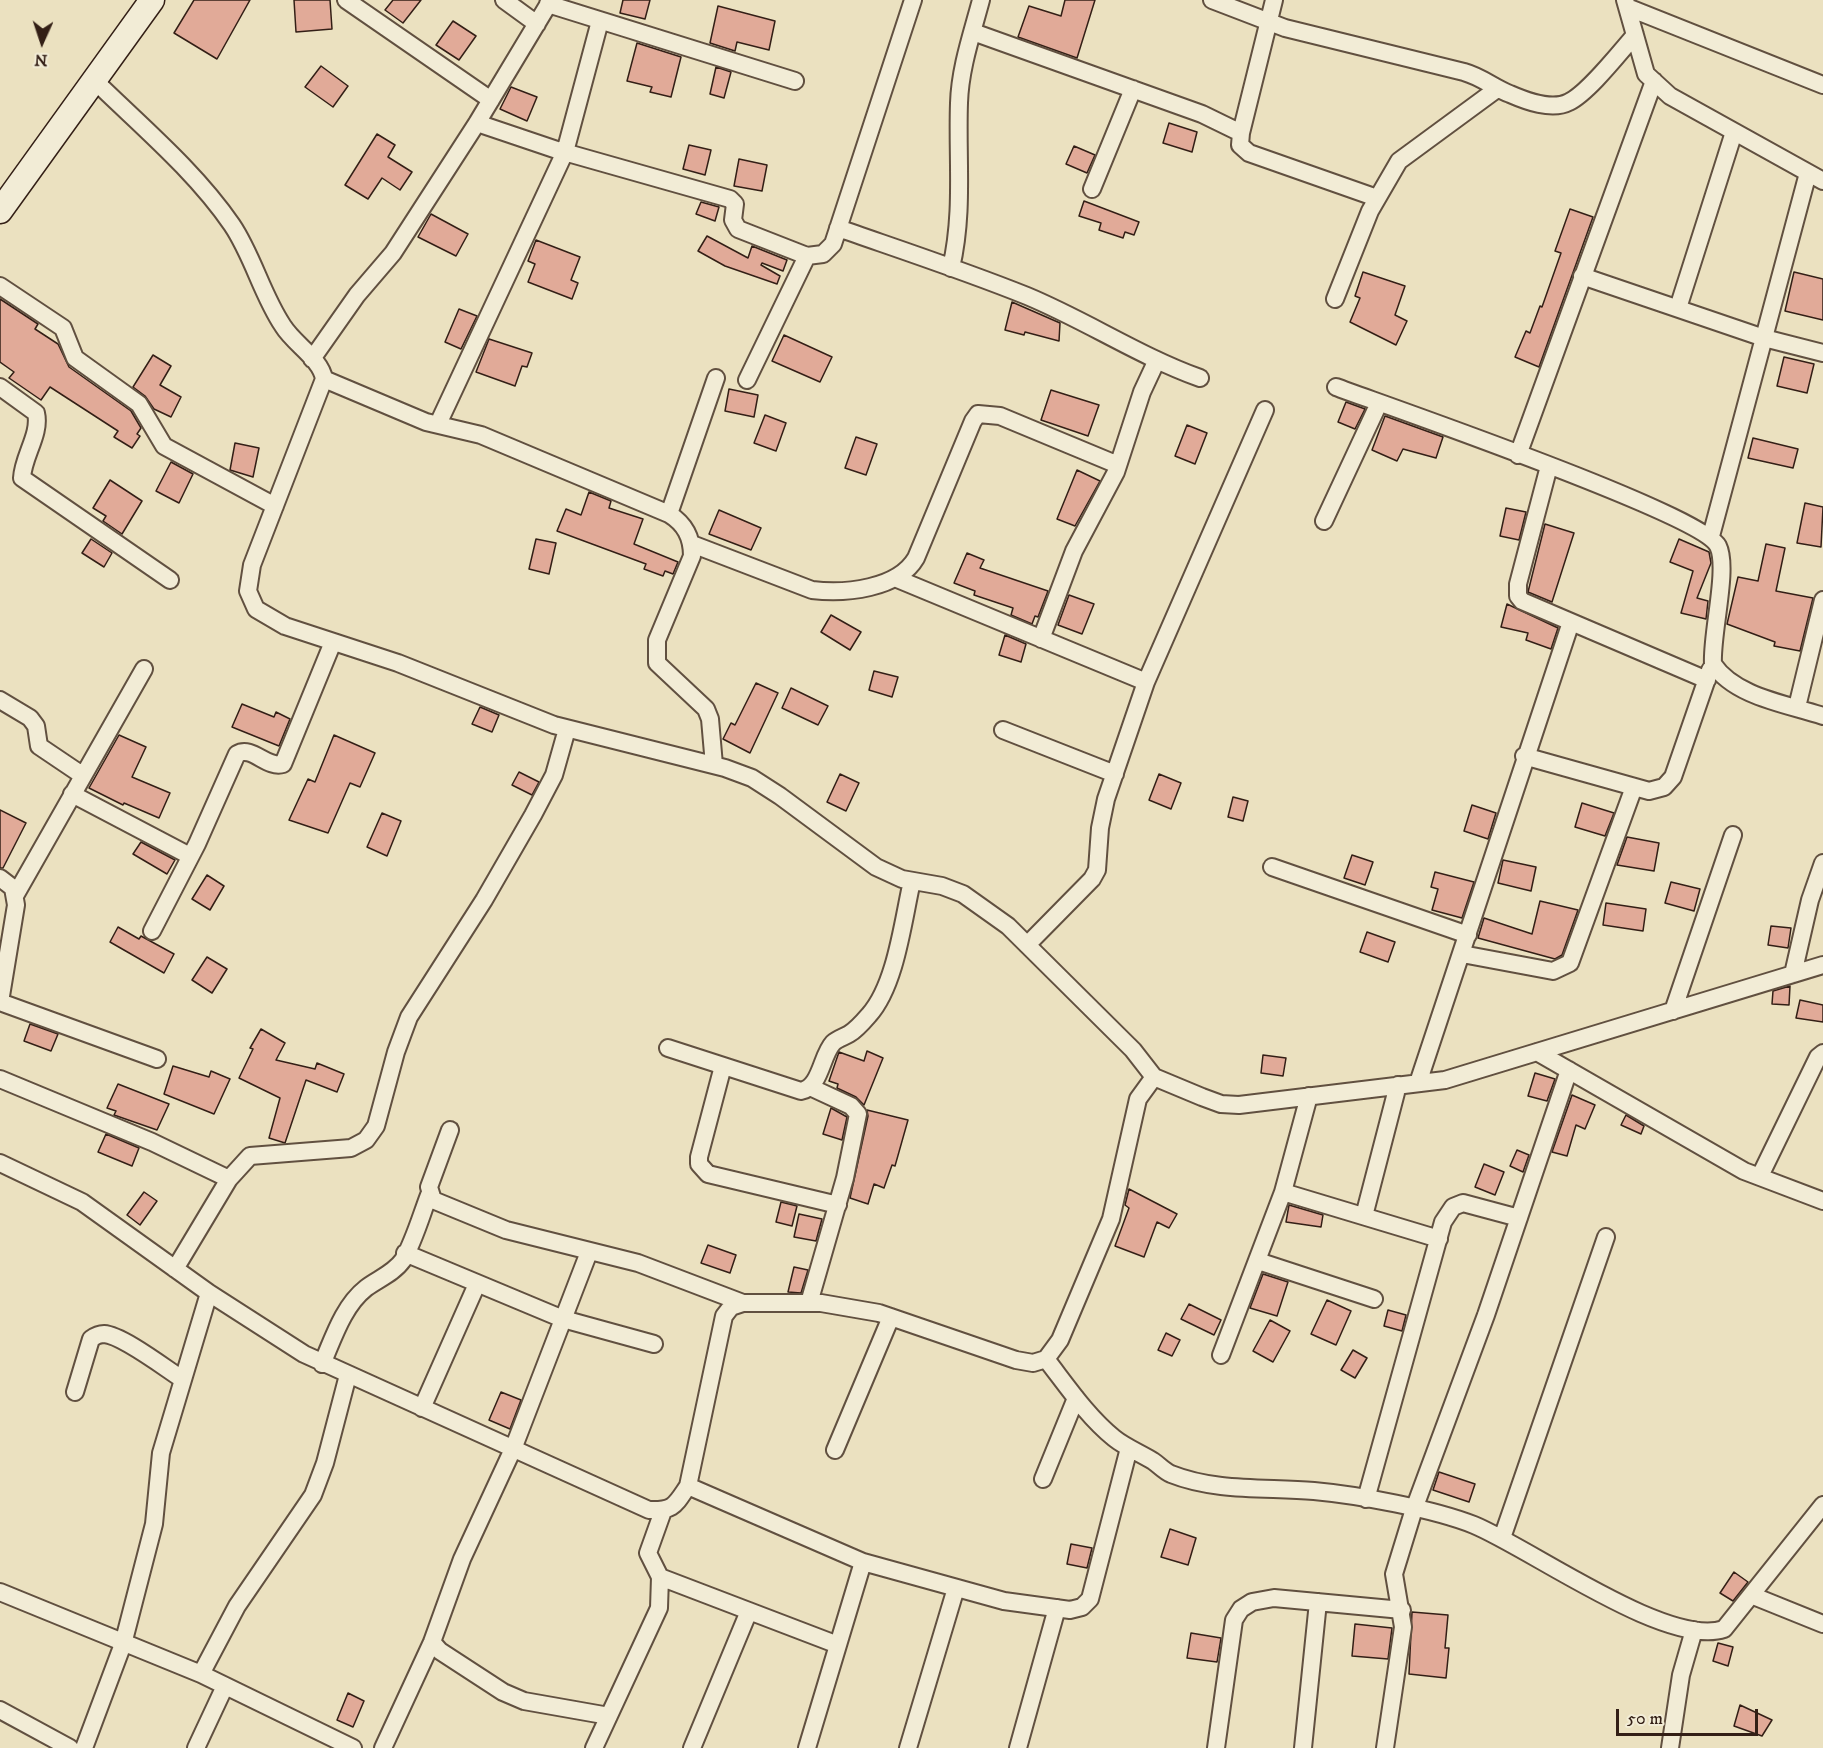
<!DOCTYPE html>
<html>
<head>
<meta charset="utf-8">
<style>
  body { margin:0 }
  #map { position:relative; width:1823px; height:1748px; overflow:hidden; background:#ebe1c0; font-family:"IM FELL DW Pica",serif }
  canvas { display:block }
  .north { position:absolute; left:12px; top:12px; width:60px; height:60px; -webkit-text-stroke:4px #f2ecd6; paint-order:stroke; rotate:183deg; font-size:16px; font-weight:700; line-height:24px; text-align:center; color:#331f16 }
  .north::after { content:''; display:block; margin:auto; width:21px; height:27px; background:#331f16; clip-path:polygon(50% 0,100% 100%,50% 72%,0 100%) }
  .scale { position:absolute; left:1616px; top:1709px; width:142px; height:27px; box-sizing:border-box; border:3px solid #331f16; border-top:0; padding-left:8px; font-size:18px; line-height:21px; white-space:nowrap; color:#331f16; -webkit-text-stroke:4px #f2ecd6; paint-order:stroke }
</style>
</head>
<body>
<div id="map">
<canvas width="1823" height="1748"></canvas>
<div class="north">N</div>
<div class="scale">50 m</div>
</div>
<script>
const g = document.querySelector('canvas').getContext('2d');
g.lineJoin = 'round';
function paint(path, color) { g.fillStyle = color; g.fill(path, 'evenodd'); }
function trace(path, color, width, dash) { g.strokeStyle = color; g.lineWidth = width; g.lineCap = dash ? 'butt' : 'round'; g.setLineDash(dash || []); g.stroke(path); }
const building = new Path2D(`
  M194,0H250L217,59L174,33Z
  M294,0H330L332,29L296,32Z
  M393,0H421L403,23L385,10Z
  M623,0H650L645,19L620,13Z
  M1065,0H1095L1077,58L1018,37L1029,6L1061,16Z
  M718,6L775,21L769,50L737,42L735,51L710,43Z
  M453,21L476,36L459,60L436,45Z
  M637,43L681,57L671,97L650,92L652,87L627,81Z
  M321,66L348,86L333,107L305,87Z
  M716,67L731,72L724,98L710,94Z
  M511,87L537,97L527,121L500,109Z
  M1169,123L1197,132L1192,152L1163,143Z
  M377,134L395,145L388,157L412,172L400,190L382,178L368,199L345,185Z
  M689,145L711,150L705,175L683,169Z
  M1074,146L1095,155L1087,173L1066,164Z
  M739,159L767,165L762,191L734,186Z
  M1084,201L1139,222L1134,235L1125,232L1123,238L1099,230L1101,223L1079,216Z
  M701,202L719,207L715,221L696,214Z
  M1570,209L1593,217L1539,367L1515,357L1526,331L1530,333L1540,306L1542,307L1561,253L1555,251Z
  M431,214L468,234L456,256L418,237Z
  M707,236L748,258L752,246L787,260L783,271L762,263L761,265L780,276L777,284L725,266L698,251Z
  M536,240L580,257L571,280L578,283L572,299L528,282L535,264L528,261Z
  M1363,272L1405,286L1395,315L1407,321L1396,345L1350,322L1360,298L1355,296Z
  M1794,272L1823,279V320L1785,311Z
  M0,299L38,324L35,329L58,344L69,367L131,411L141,428L137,434L140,436L132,448L114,437L118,431L50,387L41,400L9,378L14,372L0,362Z
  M1012,302L1060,323L1059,341L1025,332L1024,335L1005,330Z
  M459,309L477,316L461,349L445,342Z
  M784,335L832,357L820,382L772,361Z
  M489,339L532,353L527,367L522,366L515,386L476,372Z
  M153,355L171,366L160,385L181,397L171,417L154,409L145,396L133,387Z
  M1784,357L1814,364L1807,393L1777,386Z
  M729,389L758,395L754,417L725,411Z
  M1051,390L1099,405L1088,436L1041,420Z
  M1346,402L1365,409L1355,429L1338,422Z
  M765,415L786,423L776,451L754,443Z
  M1385,416L1443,437L1436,458L1403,449L1397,461L1372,450Z
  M1187,425L1207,433L1195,464L1175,456Z
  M856,437L877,444L866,475L845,468Z
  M1753,438L1798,449L1793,468L1748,458Z
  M235,443L259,448L253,477L230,470Z
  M171,462L193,474L179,503L156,491Z
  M1077,470L1100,481L1075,526L1057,519Z
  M110,480L142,501L122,534L103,521L106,516L93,508Z
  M589,492L611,501L609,508L643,519L634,544L678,562L673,574L665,571L663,576L644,569L646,564L557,531L566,509L581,515Z
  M1805,503L1823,507L1821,547L1797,543Z
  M1506,508L1526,512L1519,540L1500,536Z
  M719,510L761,528L751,550L709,534Z
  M1545,524L1574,533L1552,602L1528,592Z
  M91,539L112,553L104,567L82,553Z
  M536,539L556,543L549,574L529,569Z
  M1679,539L1709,552L1711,563L1697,598L1708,601L1706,619L1681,613L1693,571L1670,562Z
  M1766,544L1785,548L1776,591L1813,598L1800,651L1774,646L1775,642L1727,624L1738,577L1758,581Z
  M967,553L984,560L980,568L1048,591L1038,617L1035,616L1032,624L1011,615L1013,608L974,595L975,591L954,583Z
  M1069,595L1094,604L1082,634L1058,625Z
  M1507,604L1558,628L1551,649L1526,640L1528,633L1501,627Z
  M831,615L861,632L850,650L821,632Z
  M1005,635L1026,644L1021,662L999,655Z
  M874,671L898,677L892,697L869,690Z
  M756,683L778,693L750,753L723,739L731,723L735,725Z
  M791,688L828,706L818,725L782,708Z
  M242,704L274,717L276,712L290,719L279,746L232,727Z
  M480,707L499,715L492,732L472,724Z
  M119,735L146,747L132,777L170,793L159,818L124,803L123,805L89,788Z
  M334,735L375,753L360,787L350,783L328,833L289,820L308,779L315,782Z
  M519,772L539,782L532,795L512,785Z
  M840,774L859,783L846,811L827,802Z
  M1159,774L1181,783L1171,809L1149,800Z
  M1233,797L1248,801L1243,821L1228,817Z
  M1582,803L1614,813L1605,836L1575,827Z
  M1472,805L1496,813L1488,839L1464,831Z
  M0,810L26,823L3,868H0Z
  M382,813L401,821L387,856L367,847Z
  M1627,837L1659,843L1654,871L1617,865Z
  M141,842L175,860L167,874L133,854Z
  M1352,855L1373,862L1365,885L1344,878Z
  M1503,860L1536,867L1531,891L1498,883Z
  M1435,872L1474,882L1462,918L1432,910L1438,889L1431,887Z
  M207,875L224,886L210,910L192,899Z
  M1671,882L1700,889L1694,911L1665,903Z
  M1540,901L1578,910L1562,955L1555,959L1478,938L1484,918L1532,934Z
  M1606,903L1646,909L1643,931L1603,925Z
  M1771,926L1791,928L1788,948L1768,945Z
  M118,927L139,939L141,936L174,954L164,973L110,942Z
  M1367,932L1395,942L1388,962L1360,952Z
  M207,957L227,969L212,993L192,980Z
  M1790,986L1789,1005L1772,1004L1773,991Z
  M1800,1000L1823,1005V1022L1796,1018Z
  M30,1024L58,1034L51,1051L24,1041Z
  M261,1029L285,1043L276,1060L315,1069L317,1063L344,1074L337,1092L306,1080L285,1143L269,1138L280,1098L239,1078L253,1049L250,1048Z
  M867,1051L883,1058L864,1105L856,1097L837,1088L838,1084L829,1081L839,1052L864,1061Z
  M1263,1055L1286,1058L1283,1076L1261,1073Z
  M173,1066L209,1077L211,1071L230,1079L214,1114L164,1094Z
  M1535,1073L1555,1079L1547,1101L1528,1096Z
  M118,1084L169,1104L157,1130L114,1115L116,1111L107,1108Z
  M1572,1095L1595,1105L1585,1129L1576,1125L1567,1156L1552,1152Z
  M831,1108L847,1117L842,1140L823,1134Z
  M867,1110L908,1120L895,1166L892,1165L884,1188L874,1184L868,1204L850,1198L868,1116Z
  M1626,1115L1644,1126L1641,1134L1621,1125Z
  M106,1134L139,1148L132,1166L98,1152Z
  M1517,1150L1529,1155L1523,1172L1510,1166Z
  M1484,1164L1504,1172L1495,1195L1475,1187Z
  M1129,1189L1177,1214L1169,1228L1157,1222L1144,1257L1115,1246L1129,1208L1125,1205Z
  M144,1192L157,1201L140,1225L127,1215Z
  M781,1202L797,1206L792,1226L776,1222Z
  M1289,1205L1323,1215L1321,1227L1286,1222Z
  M799,1214L822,1219L816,1241L794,1237Z
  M708,1245L736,1255L730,1273L701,1263Z
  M794,1267L808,1270L801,1293L788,1292Z
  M1263,1274L1288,1282L1277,1316L1250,1308Z
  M1327,1300L1351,1311L1336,1345L1311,1334Z
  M1189,1304L1221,1320L1214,1335L1181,1319Z
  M1388,1310L1406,1315L1402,1331L1384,1326Z
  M1270,1320L1290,1331L1273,1362L1253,1351Z
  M1166,1333L1180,1340L1172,1356L1158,1350Z
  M1353,1350L1367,1358L1355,1378L1341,1370Z
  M501,1392L521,1400L510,1429L489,1420Z
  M1439,1472L1475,1484L1469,1502L1433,1490Z
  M1170,1529L1196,1538L1188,1565L1161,1557Z
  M1071,1544L1092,1548L1087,1568L1067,1564Z
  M1734,1572L1748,1582L1733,1601L1720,1593Z
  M1412,1612L1448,1615L1445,1648H1449L1446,1678L1409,1674Z
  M1355,1624L1392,1628L1388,1659L1352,1656Z
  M1191,1633L1221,1638L1217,1662L1187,1658Z
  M1718,1643L1733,1647L1728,1666L1713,1661Z
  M348,1693L364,1701L353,1727L337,1720Z
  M1740,1705L1772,1720L1762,1736L1734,1726Z`);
paint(building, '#e1aa98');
trace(building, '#331f16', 1.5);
const minor = new Path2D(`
  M346,0L491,100
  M504,0L537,24
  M1212,0L1285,28L1464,72C1482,77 1494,88 1510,94C1526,101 1552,111 1569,102C1588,93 1620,52 1635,35
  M1274,0L1241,133L1240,145L1249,153L1377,198
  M1625,0L1646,74L1670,96L1823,181
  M548,4L795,81
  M1627,7L1823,85
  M973,32L1202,114L1241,133
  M94,80C141,126 195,171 232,225C253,256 262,295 283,326C294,344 321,359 324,379L252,565L248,591L256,609L285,626L398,663L554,725L725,768L752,778L780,796L876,867L902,879L942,886L963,894L1008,926L1133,1050L1154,1077L1202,1097L1221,1104L1239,1105L1445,1080L1823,965
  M477,123L557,150L730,199L735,204L733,220L738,229L807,256L823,254L833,244L913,0
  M1092,189L1133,89
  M838,228C901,250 965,271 1027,296C1087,321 1139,356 1200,378
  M951,268C964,212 957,160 959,103C960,68 972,34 981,0
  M1582,276L1764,338L1823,353
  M0,286L63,328L75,358L139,404L164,446L275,506
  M1335,299L1370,211L1399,161L1497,89
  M1678,308L1734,132
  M312,359L357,295L393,253L477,123L551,0
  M324,379L426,422L481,435L669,514C685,524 692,537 692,556L657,640V663L706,709L710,719L714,765
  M747,380L807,256
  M0,387L36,413C41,434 23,456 22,478L170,580
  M1336,387C1390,407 1701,514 1718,546C1729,568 1711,635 1713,664C1735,697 1787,704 1823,716
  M438,424L565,152L600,21
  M1518,455L1654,81
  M1549,466L1518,584V596L1522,601L1707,680
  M669,514L716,378
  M1324,521L1379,403
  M1711,536L1808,173
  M692,544L812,590C845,594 898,589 916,558L973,421L978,414L1000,416L1118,465
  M895,578L1146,682
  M1041,639L1074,551L1116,472L1142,392L1156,362
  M0,700L30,718L36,726L39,746L82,775
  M1797,707L1823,600
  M1003,730L1115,774
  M1524,756L1649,791L1664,787L1673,777L1710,670
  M72,794L190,856
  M1272,867L1468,935
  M0,878L13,888L16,905L0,1002
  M16,894L144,669
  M152,931L197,844L237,754C252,745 267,769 283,764L333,642
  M1027,945L1092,879L1097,870L1100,828L1106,799L1146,682L1265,410
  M1462,954L1553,971L1570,963L1634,787
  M1793,974L1810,900L1823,863
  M0,1002L157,1059
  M1673,1011L1733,835
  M668,1048L801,1091C821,1087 821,1056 833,1043C837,1039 844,1037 849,1034C856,1030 863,1022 869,1015C896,985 903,920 912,881
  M1537,1052L1744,1171L1823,1201
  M723,1066L699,1157V1164L708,1174L838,1205
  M0,1079L152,1142L229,1179
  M1418,1083L1571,622
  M450,1130L429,1187L433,1200L506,1230L638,1263L743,1303
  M0,1163L82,1202L209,1293L304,1354L649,1510C674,1511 675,1505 688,1486L724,1316L731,1307L743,1303H821L879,1313L1016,1360L1033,1363L1046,1359L1060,1340L1111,1219L1138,1099L1154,1077
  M1760,1176L1818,1057L1823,1053
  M1283,1192L1439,1239
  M1364,1216L1398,1085
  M405,1253L563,1319L654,1344
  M1258,1261L1374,1299
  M175,1269L229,1179L250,1156L351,1148L366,1140L376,1126L396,1052L409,1017L484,900L533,815L554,775L567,729
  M809,1303L845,1178L858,1114L851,1106L810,1087
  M1221,1355L1283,1192L1309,1096
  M1046,1359C1067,1386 1087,1416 1114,1438C1125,1447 1140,1453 1153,1461C1159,1465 1164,1471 1171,1474C1216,1492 1267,1487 1314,1491C1358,1495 1434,1509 1474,1525C1530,1548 1667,1648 1724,1629L1823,1505
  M322,1364C333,1339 343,1306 366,1288C378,1279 394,1273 403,1260C414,1241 421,1216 429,1195
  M75,1392L91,1339C95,1336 98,1334 104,1334C122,1335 165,1368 182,1379
  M422,1408L477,1284
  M835,1450L891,1317
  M1043,1479L1076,1398
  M688,1486L863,1562L1004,1601L1070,1610L1082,1607L1090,1599L1129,1448
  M1366,1499L1443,1222L1453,1207L1463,1203L1519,1218
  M1502,1538L1606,1237
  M660,1577L838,1645
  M0,1592L201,1674L353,1748
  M1751,1595L1823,1624
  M432,1642L440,1651L503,1692L524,1701L609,1716
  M201,1674L237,1606L313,1495L325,1463L348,1375
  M0,1710L70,1748
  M84,1748L123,1644L154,1524L161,1453L209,1293
  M196,1748L225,1686
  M383,1748L432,1642L462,1559L513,1449L589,1252
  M594,1748L659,1608L660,1577L648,1553L663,1511
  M692,1748L749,1611
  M807,1748L863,1562
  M908,1748L956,1588
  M1018,1748L1057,1608
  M1216,1748L1234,1620L1241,1609L1252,1602L1274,1598L1402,1610
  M1303,1748L1318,1602
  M1385,1748L1403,1627L1394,1574L1414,1509L1486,1315L1569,1070
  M1670,1748L1681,1675L1694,1630`);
const secondary = new Path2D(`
  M0,211L152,0`);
trace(minor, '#615040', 20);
trace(secondary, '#331f16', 27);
trace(minor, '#f2ecd6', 16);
trace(secondary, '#f2ecd6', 24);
</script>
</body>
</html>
